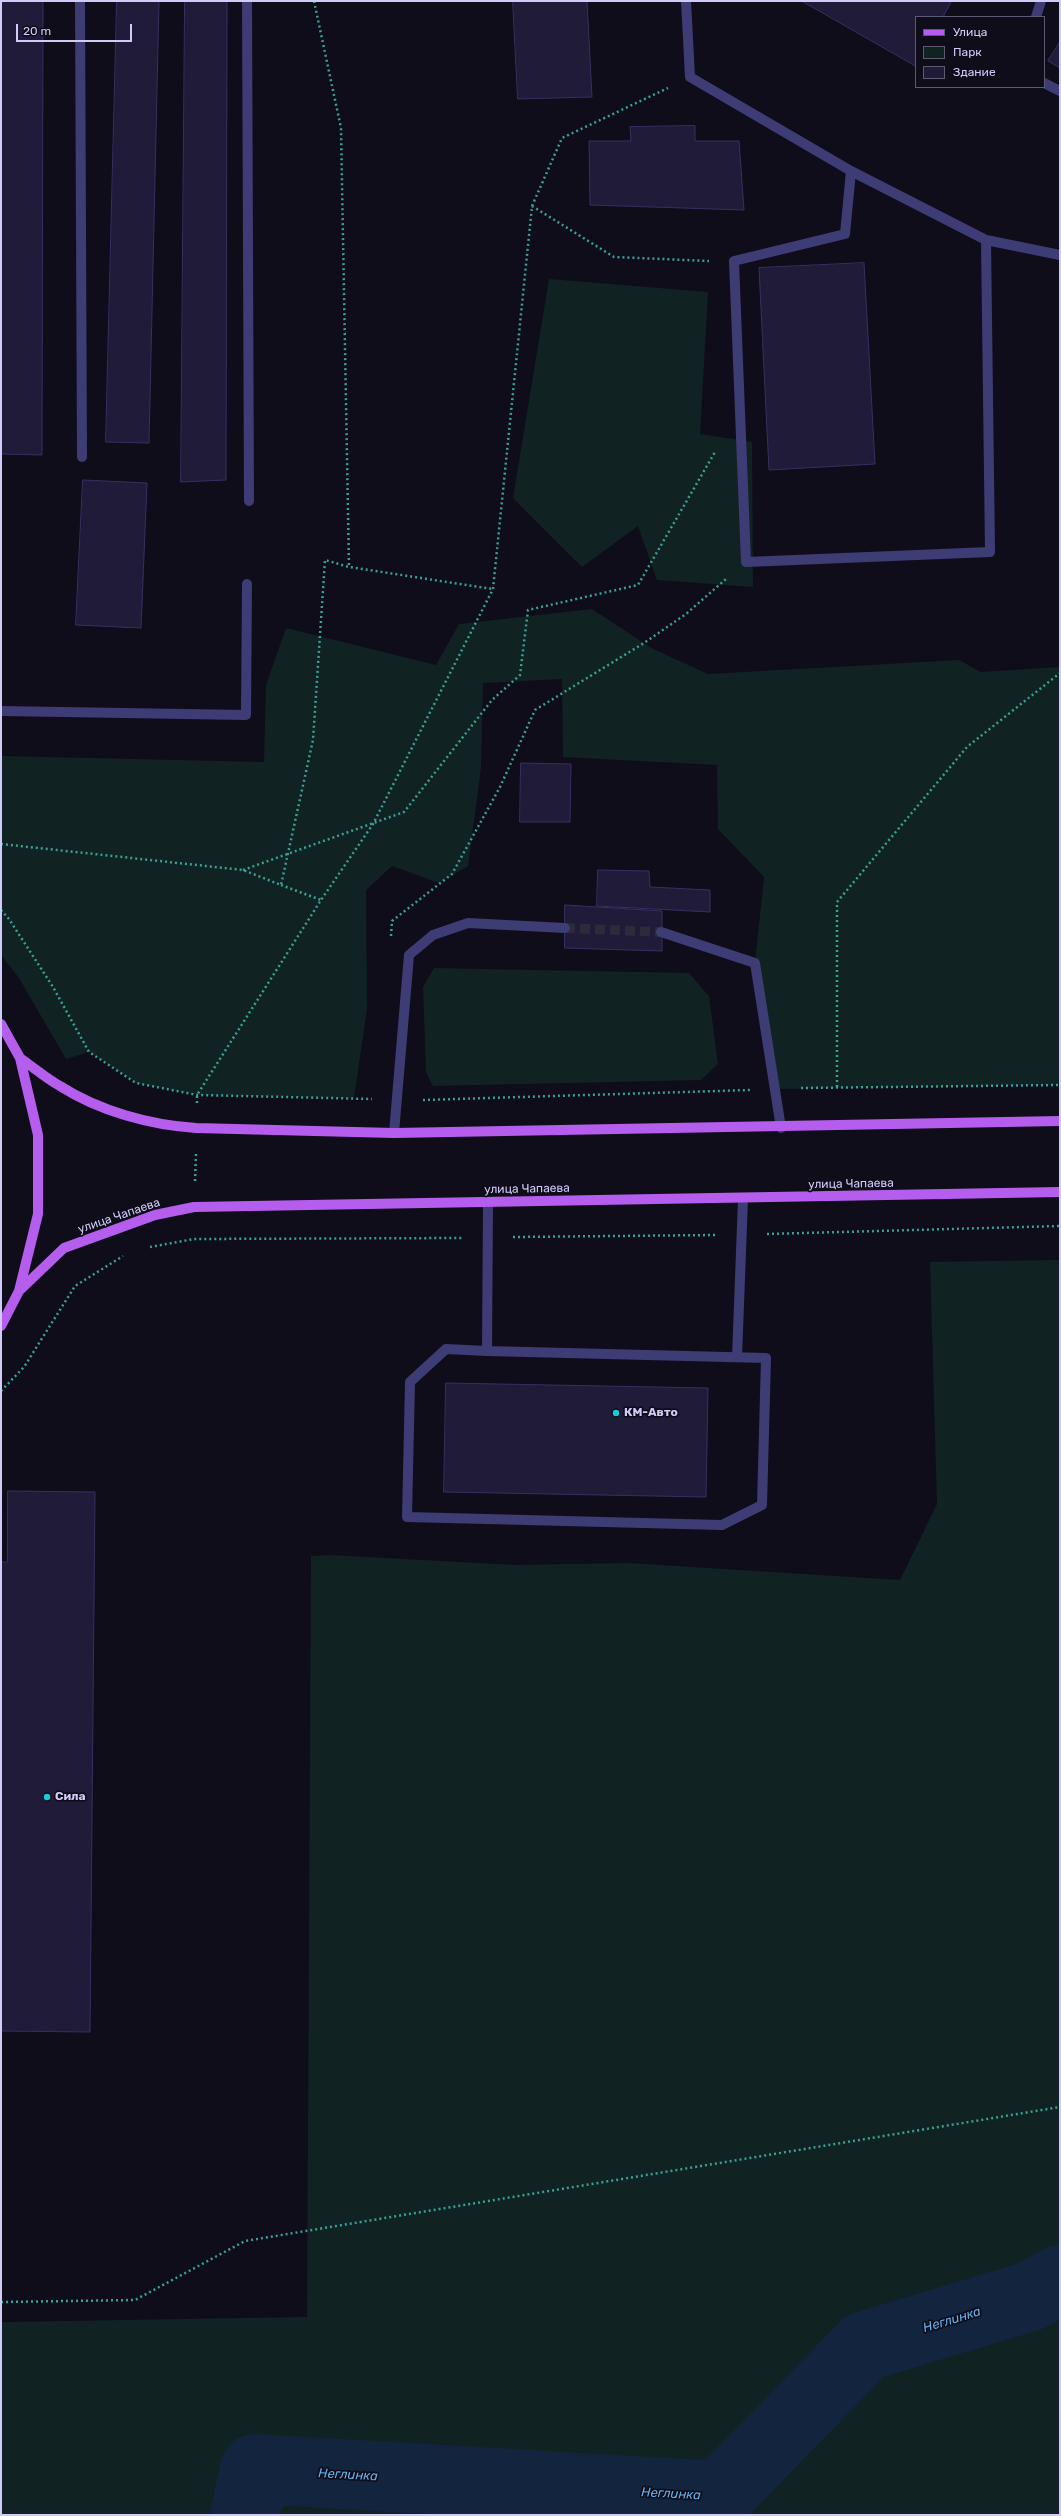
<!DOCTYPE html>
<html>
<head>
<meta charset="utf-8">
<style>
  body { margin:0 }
  #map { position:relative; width:1061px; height:2516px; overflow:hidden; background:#0f0d1a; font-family:Rubik,sans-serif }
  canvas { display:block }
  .frame { position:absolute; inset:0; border:2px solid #d0cbf9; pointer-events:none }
  .legend { position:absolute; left:915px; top:16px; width:130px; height:72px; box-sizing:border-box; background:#0f0d1a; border:1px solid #5c5973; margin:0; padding:5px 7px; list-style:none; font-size:12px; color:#d0cbf9 }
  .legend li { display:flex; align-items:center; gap:8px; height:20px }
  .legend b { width:20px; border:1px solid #5c5973 }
  .scale { position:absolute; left:16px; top:24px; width:116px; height:18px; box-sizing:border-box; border:2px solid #d0cbf9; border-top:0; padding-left:5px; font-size:12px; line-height:14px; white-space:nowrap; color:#d0cbf9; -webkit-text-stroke:3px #0f0d1a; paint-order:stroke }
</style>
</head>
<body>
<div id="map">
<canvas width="1061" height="2516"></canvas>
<div class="frame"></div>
<ul class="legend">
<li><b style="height:5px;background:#b55eee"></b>Улица</li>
<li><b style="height:11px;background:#102322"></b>Парк</li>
<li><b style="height:11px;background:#201b39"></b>Здание</li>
</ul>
<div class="scale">20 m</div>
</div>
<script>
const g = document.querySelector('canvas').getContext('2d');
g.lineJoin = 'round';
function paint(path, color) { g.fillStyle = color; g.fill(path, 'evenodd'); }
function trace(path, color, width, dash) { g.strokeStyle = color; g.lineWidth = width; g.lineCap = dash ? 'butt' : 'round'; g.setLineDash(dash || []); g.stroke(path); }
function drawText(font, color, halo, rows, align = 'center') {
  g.font = font + ' Rubik,sans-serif'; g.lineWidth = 3.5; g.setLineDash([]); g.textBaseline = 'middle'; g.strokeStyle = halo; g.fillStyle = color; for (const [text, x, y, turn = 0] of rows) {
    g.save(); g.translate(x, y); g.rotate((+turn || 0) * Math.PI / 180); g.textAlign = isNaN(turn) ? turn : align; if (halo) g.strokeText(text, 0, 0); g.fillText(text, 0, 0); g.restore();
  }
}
paint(new Path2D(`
  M549,279L708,292L700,434L752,442L753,587L657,580L638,526L582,567L513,498Z
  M592,609L653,649L708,674L959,660L981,672L1060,667V1085L776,1089L755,963L764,877L718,829L717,765L563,757L562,679L483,683L481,768L468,866L439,883L392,866L366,890L367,1009L354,1098L197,1095L136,1083L89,1052L66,1059L19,978L1,955V756L264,762L266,685L286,628L436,665L459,624Z
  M434,968L689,973L709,996L718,1064L701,1080L433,1086L426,1072L423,987Z
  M1060,1260V2515H1V2322L307,2317L311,1556L330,1555L516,1565L628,1563L900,1580L937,1504L930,1262Z`), '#102322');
trace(new Path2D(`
  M245,2515L255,2469L719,2496L865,2346L1028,2297L1060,2280`), '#12243e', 70);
const building = new Path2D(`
  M1,1H43L42,455L1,454Z
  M117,1H159L149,443L106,442Z
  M185,1H227L226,480L181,482Z
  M513,1H587L592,97L518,99Z
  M802,1H949L951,2L943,17H916V66Z
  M1060,42V68L1048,61Z
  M695,126V141H739L744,210L590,205L589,141H631L630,127Z
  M864,263L875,464L769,470L759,268Z
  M83,480L147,483L141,628L76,625Z
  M521,763L571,764L570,822H520Z
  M598,870L649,871L650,887L710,890V912L597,906Z
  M565,905L662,911V951L565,948Z
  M446,1383L708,1388L706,1497L444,1492Z
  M8,1491L95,1492L90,2032L1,2031V1562H7Z`);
paint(building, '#201b39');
trace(building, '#382f62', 1);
trace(new Path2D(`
  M565,928L661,932`), '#2c2a3b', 10, [10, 5]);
trace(new Path2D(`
  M314,1L341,128L349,567
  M532,206L614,257L709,261
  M1,844L243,870L281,885L313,740L325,560L349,567L493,589
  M243,870L404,812L492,700L520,675L528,610L638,585L715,452
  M281,885L321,900
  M1,910L9,919L53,987L89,1052L136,1083L197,1095L372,1099
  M391,936L392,921L452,874L500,787L535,710L644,643L686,614L726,579
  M837,1087V902L967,747L1060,673
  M801,1088L1060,1085
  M423,1100L750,1090
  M197,1103V1095L321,900L373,824L493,589L532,206L562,138L668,88
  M195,1181L196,1154
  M767,1234L1060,1226
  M513,1237L716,1235
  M150,1247L194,1239L462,1238
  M1,1391L24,1367L75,1286L123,1256
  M1,2302L135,2300L245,2241L1060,2107`), '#39a098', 2.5, [2, 3]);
trace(new Path2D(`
  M80,1L82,457
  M247,1L249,501
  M686,1L690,77L851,171L986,240L1060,255
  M1036,17L1041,1
  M1044,83L1060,91
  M851,171L845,234L734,261L746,562L990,552L986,240
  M1,711L246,715L247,584
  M661,932L755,963L781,1128
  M394,1133L409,955L433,935L468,923L565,928
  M487,1351L446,1349L410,1382L407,1517L722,1525L762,1505L766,1358L487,1351L488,1202
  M737,1357L743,1199`), '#3e3c74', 10);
trace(new Path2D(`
  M1,1024L20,1058L38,1135V1214L19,1291L1,1326
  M20,1058C33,1067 46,1078 60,1086C99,1111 150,1125 196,1128L394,1133L1060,1121
  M19,1291L64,1248L155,1215L194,1207L1060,1192`), '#b55eee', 10);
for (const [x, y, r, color] of [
  [616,1413,4,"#17c9d9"],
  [47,1797,4,"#17c9d9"]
]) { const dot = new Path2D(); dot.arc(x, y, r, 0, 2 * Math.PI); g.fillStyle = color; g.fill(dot); trace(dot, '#0f0d1a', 1.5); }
drawText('12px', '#d0cbf9', '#0f0d1a', [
  ["улица Чапаева",851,1184,-1],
  ["улица Чапаева",527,1189,-1],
  ["улица Чапаева",119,1216,-19]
]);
drawText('bold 12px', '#d0cbf9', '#0f0d1a', [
  ["КМ-Авто",624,1413],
  ["Сила",55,1797]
], 'left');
drawText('italic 13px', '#64b1ee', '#0f0d1a', [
  ["Неглинка",952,2320,-17],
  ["Неглинка",348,2475,3],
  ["Неглинка",671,2494,3]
]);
</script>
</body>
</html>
